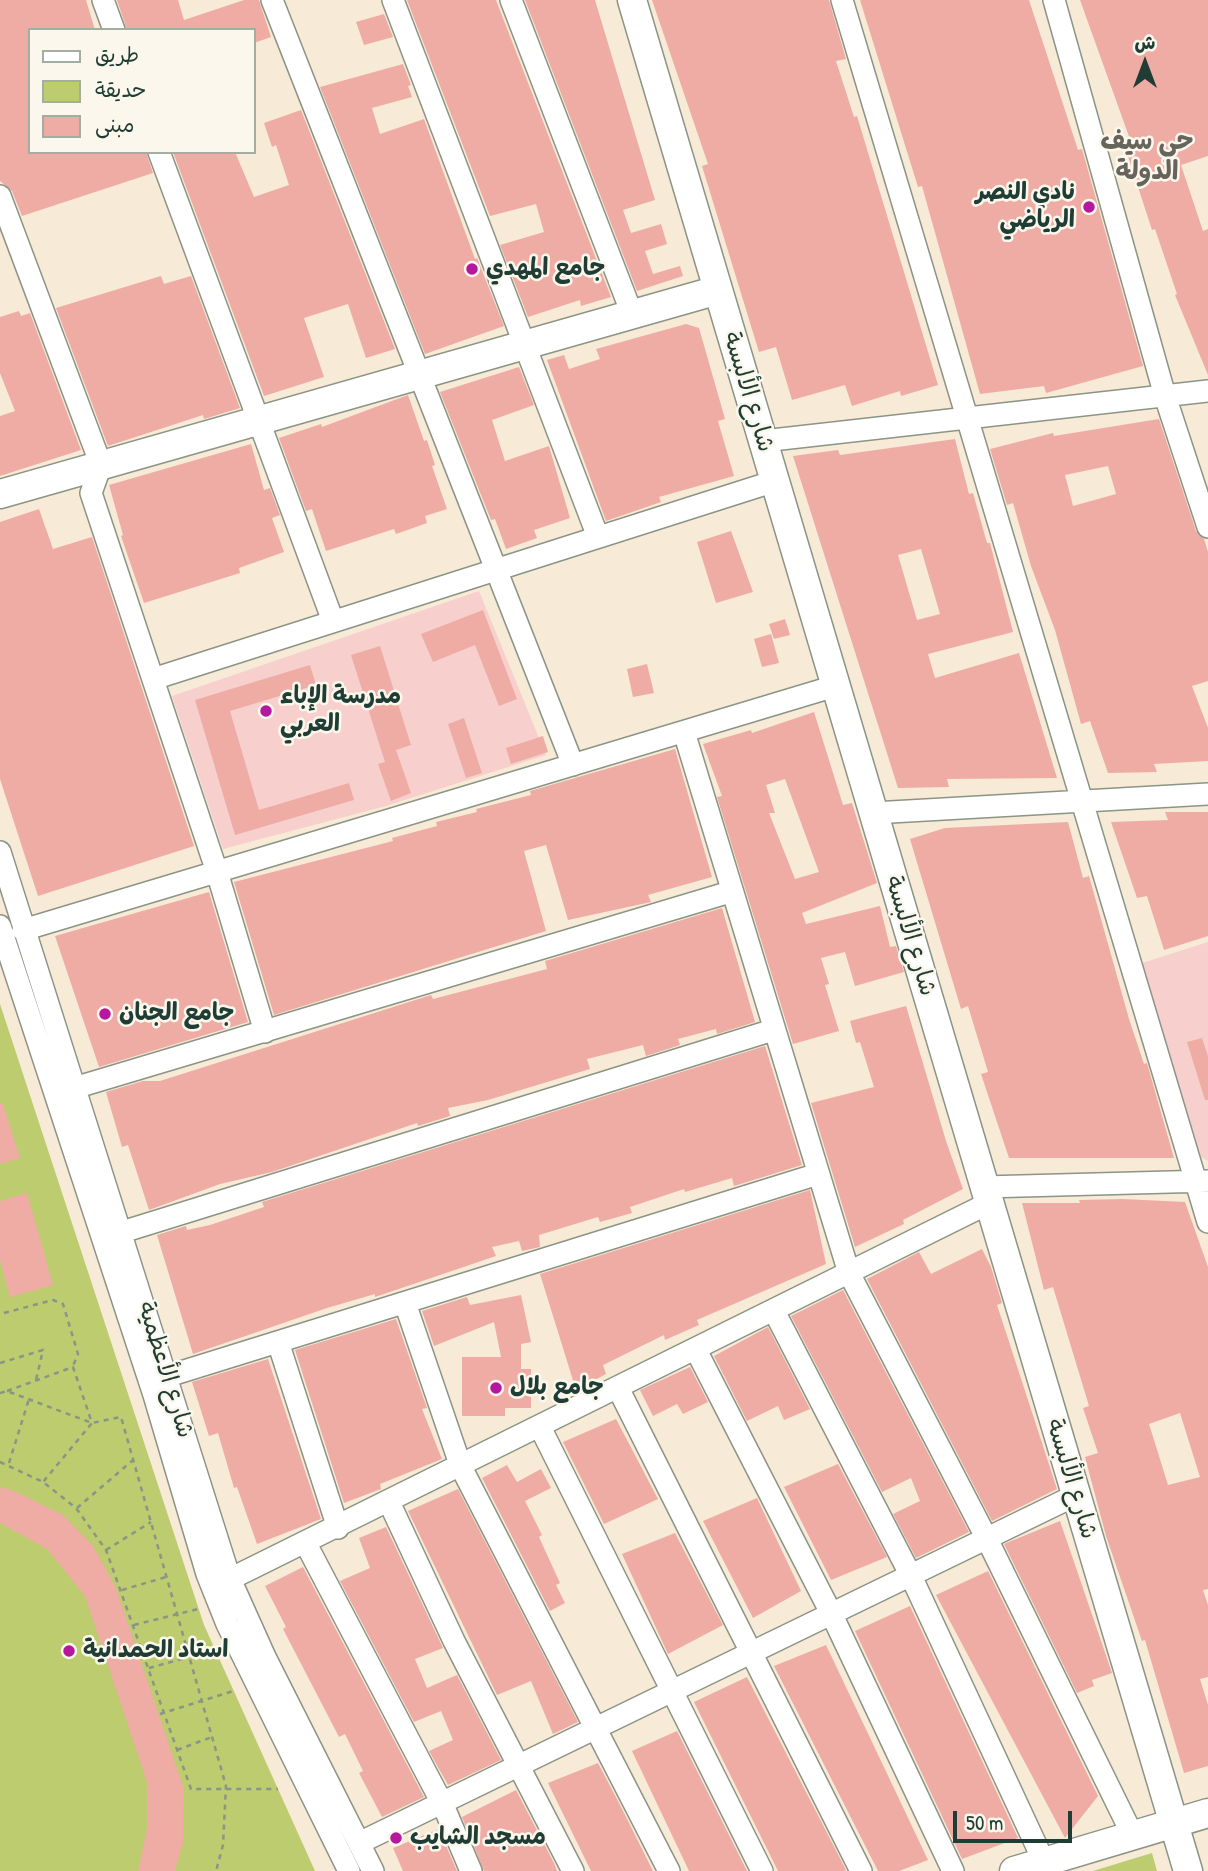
<!DOCTYPE html>
<html>
<head>
<meta charset="utf-8">
<style>
  body { margin:0 }
  #map { position:relative; width:1208px; height:1871px; overflow:hidden; background:#f7ead6; font-family:"Patrick Hand","Playpen Sans Arabic",sans-serif }
  canvas { display:block }
  .legend { position:absolute; left:28px; top:28px; width:228px; height:126px; box-sizing:border-box; background:#fbf7ec; border:2px solid #a3ada2; margin:0; padding:9px 12px; list-style:none; font-size:21px; color:#1f3d34 }
  .legend li { display:flex; align-items:center; gap:14px; height:35px }
  .legend b { width:35px; border:2px solid #a3ada2 }
  .north { position:absolute; left:1110px; top:28px; width:70px; height:70px; -webkit-text-stroke:5px #fbf7ec; paint-order:stroke; rotate:0deg; font-size:19px; font-weight:700; line-height:28px; text-align:center; color:#1f3d34 }
  .north::after { content:''; display:block; margin:auto; width:24px; height:32px; background:#1f3d34; clip-path:polygon(50% 0,100% 100%,50% 72%,0 100%) }
  .scale { position:absolute; left:953px; top:1811px; width:119px; height:32px; box-sizing:border-box; border:4px solid #1f3d34; border-top:0; padding-left:9px; font-size:21px; line-height:24px; white-space:nowrap; color:#1f3d34; -webkit-text-stroke:5px #fbf7ec; paint-order:stroke }
</style>
</head>
<body>
<div id="map">
<canvas width="1208" height="1871"></canvas>
<ul class="legend">
<li><b style="height:9px;background:#fff"></b>طريق</li>
<li><b style="height:19px;background:#bccc6f"></b>حديقة</li>
<li><b style="height:19px;background:#eeaca5"></b>مبنى</li>
</ul>
<div class="north">ش</div>
<div class="scale">50 m</div>
</div>
<script>
const g = document.querySelector('canvas').getContext('2d');
g.lineJoin = 'round';
function paint(path, color) { g.fillStyle = color; g.fill(path, 'evenodd'); }
function trace(path, color, width, dash) { g.strokeStyle = color; g.lineWidth = width; g.lineCap = dash ? 'butt' : 'round'; g.setLineDash(dash || []); g.stroke(path); }
function drawText(font, color, halo, rows, align = 'center') {
  g.font = font + ' "Patrick Hand","Playpen Sans Arabic",sans-serif'; g.lineWidth = 5; g.setLineDash([]); g.textBaseline = 'middle'; g.strokeStyle = halo; g.fillStyle = color; for (const [text, x, y, turn = 0] of rows) {
    g.save(); g.translate(x, y); g.rotate((+turn || 0) * Math.PI / 180); g.textAlign = isNaN(turn) ? turn : align; if (halo) g.strokeText(text, 0, 0); g.fillText(text, 0, 0); g.restore();
  }
}
paint(new Path2D(`
  M479,591L546,755L386,806L223,849L172,696Z
  M1208,942V1161L1201,1157L1142,963Z`), '#f7d0ce');
paint(new Path2D(`
  M0,1004L204,1625L315,1871H0Z
  M1152,1853L1157,1871H1093Z`), '#bccc6f');
paint(new Path2D(`
  M0,0H86L95,30H30V152H146L153,173L22,216L12,191L0,181Z
  M117,0H178L184,20L244,0H259L271,37L254,43V30H127Z
  M407,0H496L611,297L581,306L580,300L528,317L500,245L544,232L536,204L490,216Z
  M525,0H595L655,200L623,210L631,233L661,224L667,244L645,251L653,274L680,266L683,276L637,291Z
  M652,0H829L846,59L836,61L854,117L857,116L938,385L901,396L900,391L852,406L845,385L792,400L776,347L759,352L702,166L708,164Z
  M860,0H1029L1078,150L1082,149L1143,366L1046,393L1044,386L980,394L922,186L918,187Z
  M1080,0H1208V156L1181,165L1203,231L1208,229V375L1175,295L1177,294L1155,229L1152,230L1124,144L1131,142Z
  M384,14L393,37L364,45L356,22Z
  M403,64L411,85L408,86L412,97L372,108L380,134L424,119L475,259L477,258L504,326L425,354L320,87Z
  M301,110L395,349L366,358L348,304L304,318L324,377L264,396L173,152H235L254,197L289,185L276,145L272,147L264,123Z
  M161,276L164,284L191,276L240,408L204,419L203,415L108,446L56,308Z
  M19,311L21,316L30,313L81,450L0,476V416L15,411L0,373V317Z
  M686,324L699,328L725,419L718,421L734,476L659,497L661,502L606,521L547,360L564,355L569,369L600,359L596,349Z
  M519,367L534,405L492,420L505,461L549,446L570,518L534,530L537,538L506,549L495,519L491,520L440,392Z
  M408,395L424,441L427,440L435,465L432,466L447,509L425,516L427,523L396,534L394,529L326,551L312,509L306,511L279,438L321,424L322,427Z
  M1159,419L1196,531L1204,539L1208,552V681L1192,686L1208,728V761L1154,764L1157,772L1108,773L1090,721L1081,724L1055,630L1031,566L1013,503L1007,505L990,449L1053,433L1054,436ZM1108,466L1116,494L1073,506L1065,475Z
  M955,439L969,494L973,493L987,543H990L1013,632L928,654L935,678L1019,653L1057,778L947,779L949,787L898,788L793,456L838,450L840,455ZM921,549L940,614L917,620L898,555Z
  M251,444L264,490L270,488L280,515L272,518L284,552L239,568L240,573L144,603L121,536L123,535L109,485Z
  M39,509L53,549L92,537L194,846L38,896L0,779V522Z
  M731,531L753,592L716,603L697,542Z
  M483,610L517,699L499,706L475,645L433,662L421,634Z
  M785,619L790,635L774,639L769,624Z
  M771,634L779,663L762,667L754,639Z
  M380,646L411,745L396,750L411,793L391,801L378,764L385,762L351,655Z
  M647,664L654,693L633,697L627,669Z
  M310,665L316,685L230,711L259,810L349,783L354,800L235,835L195,700Z
  M814,712L843,805L852,803L877,883L802,913L806,924L880,906L890,947L896,946L904,972L855,986L845,952L821,958L829,984L825,985L839,1031L793,1044L717,797L722,796L703,744L751,730L752,733ZM785,779L819,872L795,879L769,813H775L766,785Z
  M464,718L482,773L466,778L448,724Z
  M543,736L548,752L511,764L506,748Z
  M675,749L712,877L648,895L651,902L568,920L546,845L524,851L546,931L274,1015L234,882L393,841L392,838L437,826L436,822L477,812L476,809L531,795L530,791Z
  M1165,812H1208V936L1164,950L1147,896L1137,898L1111,822L1168,820Z
  M1068,822L1083,878L1089,876L1129,1019L1144,1064L1147,1063L1174,1158H1009L981,1074L988,1072L968,1006L961,1009L910,839L945,828Z
  M209,892L248,1022L99,1067L55,936Z
  M722,908L755,1022L717,1034L716,1029L678,1039L680,1045L646,1056L643,1045L587,1059L590,1069L488,1100L448,1108L450,1116L418,1126L417,1123L272,1172L220,1184L149,1210L128,1145L122,1147L106,1092L143,1081H160L431,995L433,999L547,969L545,961Z
  M906,1006L946,1141L963,1189L903,1220L904,1224L855,1247L811,1103L874,1087L860,1042L856,1043L850,1021Z
  M1202,1038L1208,1056V1100H1205L1187,1042Z
  M765,1046L802,1165L734,1186L732,1178L685,1192L684,1189L630,1207L632,1213L600,1222L598,1217L539,1235L540,1247L522,1251L519,1241L492,1247L496,1256L375,1297V1294L327,1308L193,1354L157,1235L186,1226L187,1230L210,1225L264,1207L262,1202Z
  M0,1104H3L20,1158L0,1164Z
  M810,1190L826,1264L697,1320L699,1325L665,1340L664,1335L603,1365L606,1374L576,1390L540,1274Z
  M27,1193L53,1285L10,1297L0,1260V1201Z
  M1123,1199L1185,1202L1208,1267V1589L1203,1590L1208,1605V1677L1200,1679L1208,1705V1766L1184,1773L1145,1640L1142,1641L1106,1536L1085,1457L1098,1453L1083,1408L1089,1406L1053,1287L1044,1290L1022,1203H1080L1079,1200ZM1180,1413L1200,1477L1168,1485L1149,1424Z
  M982,1249L991,1267L1002,1303L997,1305L1057,1489L992,1521L867,1279L919,1252L931,1274Z
  M843,1290L969,1532L916,1558L893,1514L920,1501L911,1478L882,1492L791,1316Z
  M521,1295L531,1342L521,1344V1369H531V1408H505V1416H462V1357H501L494,1322L434,1346L422,1311L467,1297L470,1305Z
  M396,1319L427,1408L422,1409L442,1459L380,1484L381,1489L344,1503L295,1350Z
  M768,1327L810,1409L784,1420L778,1406L747,1421L714,1356Z
  M268,1359L321,1519L257,1544L237,1487L234,1488L218,1433L209,1436L192,1382Z
  M690,1367L708,1402L683,1414L677,1404L653,1416L640,1390Z
  M616,1419L658,1499L604,1524L563,1442Z
  M838,1464L887,1557L831,1580L784,1487Z
  M507,1465L517,1482L541,1469L551,1488L525,1501L542,1535L539,1537L560,1583L556,1585L565,1603L550,1611L482,1478Z
  M0,1487L12,1490L63,1515L93,1546L116,1588L184,1789L183,1842L175,1871H138L147,1829V1782L85,1596L47,1549L0,1523Z
  M458,1489L578,1722L553,1734L531,1681L497,1695L408,1511Z
  M757,1498L801,1591L753,1618L703,1521Z
  M1060,1521L1112,1673L1092,1680L1094,1686L1077,1693L1004,1544Z
  M386,1527L443,1648L415,1659L427,1688L457,1675L501,1760L448,1785L429,1751L453,1740L441,1711L414,1722L340,1581L370,1568L359,1538Z
  M675,1533L723,1625L668,1654L622,1554Z
  M303,1567L424,1797L382,1817L359,1773L363,1771L345,1734L339,1737L283,1629L286,1627L265,1586Z
  M988,1571L1098,1796L1065,1838L936,1595Z
  M910,1606L1018,1838L962,1859L855,1631Z
  M826,1645L928,1860L899,1871H878L774,1666Z
  M747,1677L844,1866L846,1871H778L694,1702Z
  M677,1731L747,1871H689L632,1751Z
  M598,1763L619,1803L653,1871H591L548,1783Z
  M516,1790L554,1863L557,1871H484L462,1817Z
  M439,1829L457,1871H403L393,1848Z`), '#eeaca5');
const minor = new Path2D(`
  M103,0L114,30
  M272,0L573,765
  M393,0L598,537
  M511,0L632,314
  M842,0L1208,1222
  M1054,0L1165,396L1208,527
  M159,152L333,621
  M0,196L101,465L91,493L217,872L265,1032
  M763,441L1208,391
  M153,679L775,481
  M684,732L849,1273L987,1539L1133,1836
  M873,813L1208,794
  M0,852L230,1579L265,1657L373,1871
  M0,926L154,1395L207,1574L227,1624L349,1871
  M23,930L835,686
  M74,1088L730,892
  M984,1187L1208,1181
  M122,1232L773,1030
  M405,1303L461,1467L669,1871
  M774,1311L911,1576L1044,1862
  M278,1342L338,1528
  M696,1350L832,1615L953,1871
  M168,1376L818,1174
  M618,1388L861,1871
  M540,1427L762,1871
  M389,1502L454,1641L573,1871
  M305,1542L443,1805L471,1871
  M230,1579L989,1203
  M359,1843L1076,1495`);
const major = new Path2D(`
  M632,0L1188,1871
  M0,494L718,290
  M1014,1871L1208,1813`);
trace(minor, '#8b9485', 24);
trace(major, '#8b9485', 31);
trace(new Path2D(`
  M4,1313L53,1300L63,1304L78,1354L73,1366
  M0,1363L43,1350L36,1380
  M7,1391L73,1367L92,1423L43,1482
  M0,1393L7,1391L92,1423L121,1417L226,1786L223,1845L216,1871
  M0,1462L43,1482L76,1508L106,1550L191,1789H278
  M9,1463L29,1399
  M77,1508L133,1460
  M106,1550L151,1522
  M122,1590L166,1577
  M134,1625L198,1609
  M149,1668L189,1657
  M160,1714L233,1691
  M177,1750L212,1737`), '#8b9485', 2.5, [5, 5]);
trace(minor, '#fff', 21);
trace(major, '#fff', 28);
for (const [x, y, r, color] of [
  [1089,207,7,"#b5179e"],
  [472,269,7,"#b5179e"],
  [266,711,7,"#b5179e"],
  [105,1014,7,"#b5179e"],
  [496,1388,7,"#b5179e"],
  [69,1651,7,"#b5179e"],
  [396,1838,7,"#b5179e"]
]) { const dot = new Path2D(); dot.arc(x, y, r, 0, 2 * Math.PI); g.fillStyle = color; g.fill(dot); trace(dot, '#fbf7ec', 2.5); }
drawText('bold 24px', '#1f3d34', '#fbf7ec', [
  ["نادي النصر",1075,193,"right"],
  ["الرياضي",1075,221,"right"],
  ["جامع المهدي",486,269],
  ["مدرسة الإباء",280,697],
  ["العربي",280,725],
  ["جامع الجنان",119,1014],
  ["جامع بلال",510,1388],
  ["استاد الحمدانية",83,1651],
  ["مسجد الشايب",410,1838]
], 'left');
drawText('24px', '#1f3d34', '#fbf7ec', [
  ["شارع الألبسة",748,392,73],
  ["شارع الألبسة",910,936,73],
  ["شارع الأعظمية",165,1370,73],
  ["شارع الألبسة",1071,1479,73]
]);
drawText('bold 26px', '#67645c', '#fbf7ec', [
  ["حي سيف",1147,142],
  ["الدولة",1147,172]
]);
</script>
</body>
</html>
